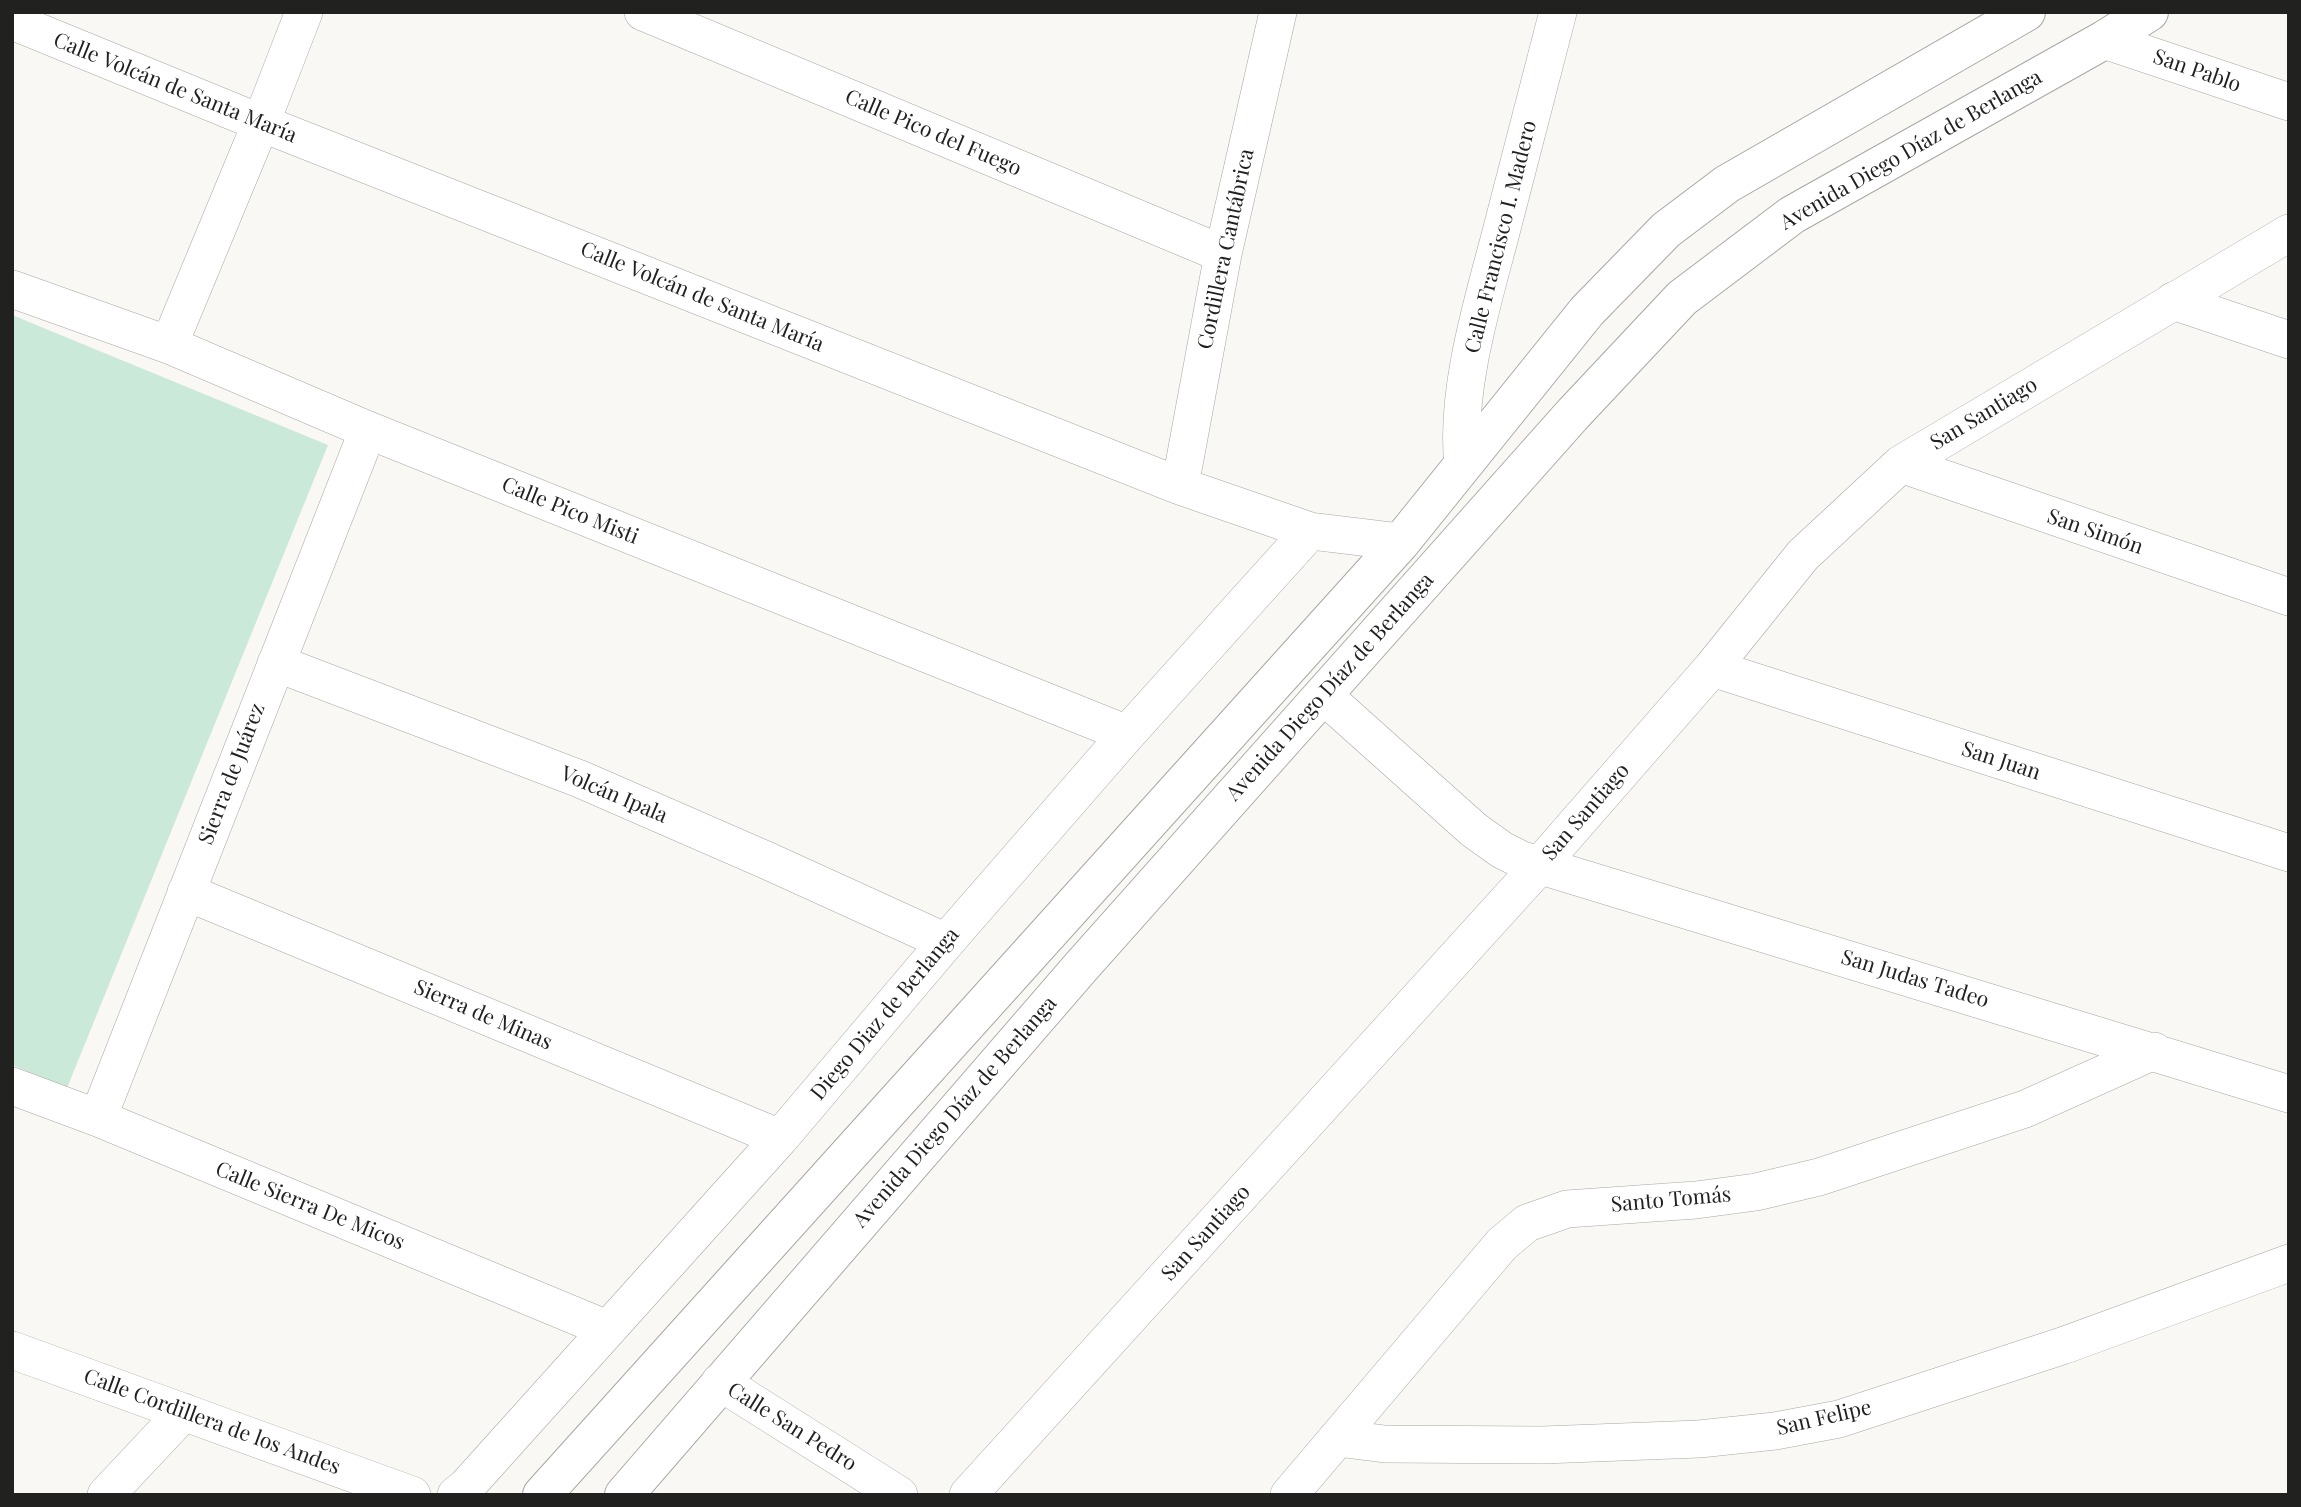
<!DOCTYPE html>
<html>
<head>
<meta charset="utf-8">
<style>
  body { margin:0 }
  #map { position:relative; width:2301px; height:1507px; overflow:hidden; background:#f9f8f5; font-family:"Playfair Display",serif }
  canvas { display:block }
  .frame { position:absolute; inset:0; border:14px solid #212120; pointer-events:none }
</style>
</head>
<body>
<div id="map">
<canvas width="2301" height="1507"></canvas>
<div class="frame"></div>
</div>
<script>
const g = document.querySelector('canvas').getContext('2d');
g.lineJoin = 'round';
function paint(path, color) { g.fillStyle = color; g.fill(path, 'evenodd'); }
function trace(path, color, width, dash) { g.strokeStyle = color; g.lineWidth = width; g.lineCap = dash ? 'butt' : 'round'; g.setLineDash(dash || []); g.stroke(path); }
function drawText(font, color, halo, rows, align = 'center') {
  g.font = font + ' "Playfair Display",serif'; g.lineWidth = 6; g.setLineDash([]); g.textBaseline = 'middle'; g.strokeStyle = halo; g.fillStyle = color; for (const [text, x, y, turn = 0] of rows) {
    g.save(); g.translate(x, y); g.rotate((+turn || 0) * Math.PI / 180); g.textAlign = isNaN(turn) ? turn : align; if (halo) g.strokeText(text, 0, 0); g.fillText(text, 0, 0); g.restore();
  }
}
paint(new Path2D(`
  M12,315L328,445L67,1088L12,1065Z`), '#cbe9d8');
const minor = new Path2D(`
  M643,12L1223,254
  M12,21L261,123L1180,486L1310,531L1401,542
  M2104,40L2289,102
  M12,289L169,345L368,430L1127,734
  M2173,301L2289,340
  M169,345L261,123L304,12
  M1901,464L2289,597
  M1463,465C1455,395 1481,307 1499,240C1518,164 1538,88 1558,12
  M1180,486L1223,254L1278,12
  M276,663L580,779L768,861L946,942
  M1712,668L2289,853
  M1323,695L1474,830L1502,850L1522,860L2289,1094
  M186,892L780,1138
  M12,1086L98,1118L607,1329
  M98,1118L368,430
  M12,1350L412,1495
  M720,1382L899,1495
  M1337,1438L1385,1444L1543,1445L1699,1439L1775,1431L1839,1419L2062,1346L2289,1263
  M106,1495L184,1412
  M456,1495L466,1487L780,1138L946,942L1127,734L1310,531
  M968,1495L1540,865L1712,668L1803,555L1901,464L2289,233
  M1289,1495L1502,1244L1527,1223L1567,1209L1696,1200L1756,1192L1819,1177L2025,1109L2154,1051`);
const major = new Path2D(`
  M542,1495L1401,542L1587,311L1666,230L1727,184L2026,12
  M624,1495L1080,968L1573,414L1682,298L1792,215L2104,40L2149,12`);
trace(minor, '#a7a7a4', 38);
trace(major, '#a7a7a4', 40);
trace(minor, '#fff', 37);
trace(major, '#fff', 38);
drawText('21px', '#212120', '#fff', [
  ["San Pablo",2197,71,19],
  ["Calle Volcán de Santa María",175,88,22],
  ["Calle Pico del Fuego",933,133,23],
  ["Avenida Diego Díaz de Berlanga",1911,150,-30],
  ["Calle Francisco I. Madero",1501,237,-76],
  ["Cordillera Cantábrica",1226,249,-78],
  ["Calle Volcán de Santa María",702,297,22],
  ["San Santiago",1984,414,-31],
  ["Calle Pico Misti",570,511,22],
  ["San Simón",2095,532,19],
  ["Avenida Diego Díaz de Berlanga",1330,687,-48],
  ["San Juan",2001,761,18],
  ["Sierra de Juárez",232,774,-69],
  ["Volcán Ipala",614,795,23],
  ["San Santiago",1586,812,-49],
  ["San Judas Tadeo",1915,979,17],
  ["Diego Diaz de Berlanga",885,1014,-50],
  ["Sierra de Minas",483,1015,23],
  ["Avenida Diego Díaz de Berlanga",955,1112,-49],
  ["Santo Tomás",1671,1200,-5],
  ["Calle Sierra De Micos",310,1206,22],
  ["San Santiago",1206,1233,-48],
  ["San Felipe",1824,1418,-13],
  ["Calle Cordillera de los Andes",212,1422,20],
  ["Calle San Pedro",792,1427,32]
]);
</script>
</body>
</html>
